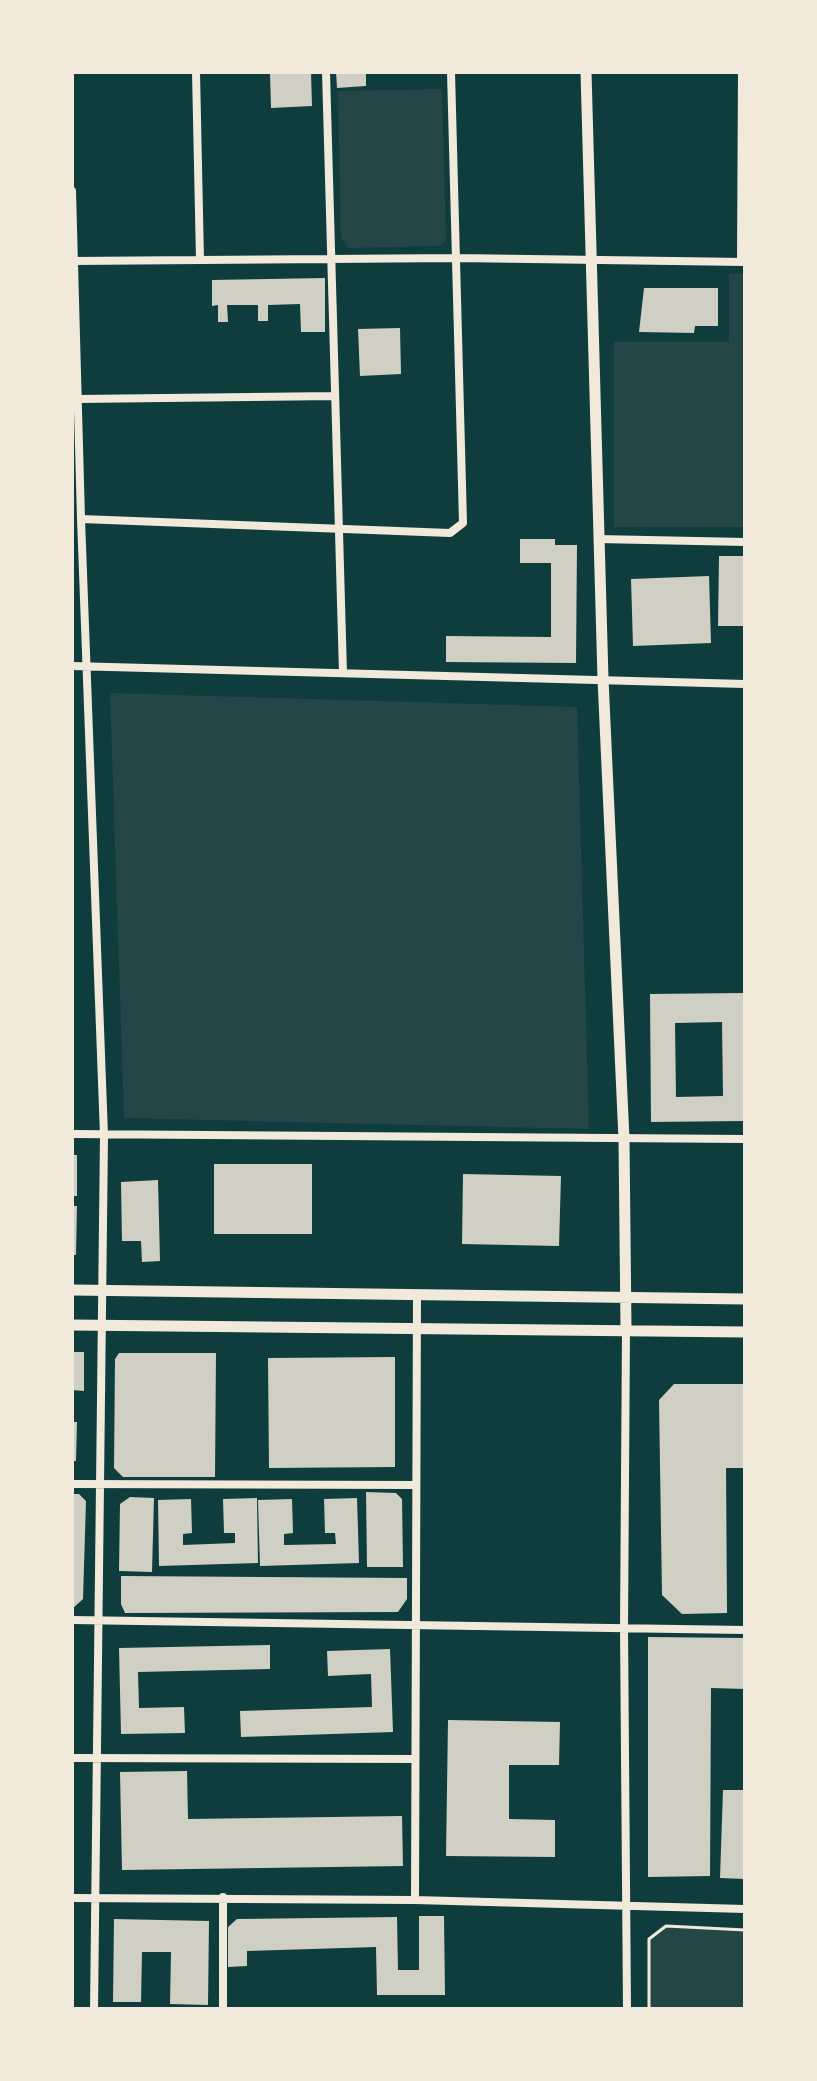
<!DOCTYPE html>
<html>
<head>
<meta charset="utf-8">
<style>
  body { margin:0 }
  #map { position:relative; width:817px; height:2081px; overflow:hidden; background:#0f3d3e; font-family:Lato,sans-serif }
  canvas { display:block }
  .frame { position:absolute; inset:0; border:74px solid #f1e9da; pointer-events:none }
</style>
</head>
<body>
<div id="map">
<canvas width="817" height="2081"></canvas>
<div class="frame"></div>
</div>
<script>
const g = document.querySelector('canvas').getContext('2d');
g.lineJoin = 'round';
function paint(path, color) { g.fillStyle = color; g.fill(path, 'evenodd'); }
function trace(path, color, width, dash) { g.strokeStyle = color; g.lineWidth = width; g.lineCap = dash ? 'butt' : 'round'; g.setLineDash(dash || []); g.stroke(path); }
paint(new Path2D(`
  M442,89L446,240L440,246L348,248L341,238L338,91Z
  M729,274H745V527H614V342H729Z
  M110,693L577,707L589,1129L124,1118Z
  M666,1926L745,1928V2009H649V1939Z`), '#244646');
paint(new Path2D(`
  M311,72L312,106L271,108L270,73Z
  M336,72H366V86L337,88Z
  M325,278V332H301L300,304L268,305V321H258V305H227L228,322H218V305L212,306V280Z
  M644,288H718V326H695L694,333L639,332Z
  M400,328L401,374L360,376L358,329Z
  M520,539H555V545H577L576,663L446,662V636L551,637V563H520Z
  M719,556H745V626H718Z
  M709,576L711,643L633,646L631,579Z
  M743,993L744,1121L651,1122L650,994ZM722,1022L723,1096L676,1097L675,1023Z
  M72,1155H77V1196H72Z
  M214,1164H312V1234H214Z
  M463,1174L561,1176L559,1246L462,1244Z
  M158,1180L160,1261L142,1262L141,1241H122L121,1182Z
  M72,1206H77L76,1255H72Z
  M72,1352H84V1391L72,1390Z
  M119,1353H216L215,1477H123L114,1468L115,1359Z
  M395,1357V1467L269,1468L268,1358Z
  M674,1384H745V1468H726L727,1613L682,1614L662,1595L659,1400Z
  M72,1422H77L76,1461H72Z
  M366,1492L396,1493L402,1499L403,1567H367Z
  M72,1494H79L86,1501L83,1599L72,1609Z
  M130,1497L154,1498L152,1572L119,1571L120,1504Z
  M257,1498L258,1563L159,1566L158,1500L191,1499L192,1533L183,1534V1545L235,1543V1533H224L223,1499Z
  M357,1498L359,1563L260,1566L258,1500L292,1499L293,1533L284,1534V1545L336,1544L335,1533H325L324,1499Z
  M121,1576L407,1578V1599L398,1612L125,1613L121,1604Z
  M648,1637L745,1638V1689L711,1688L710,1876L648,1877Z
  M270,1645V1669L138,1672L139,1708L184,1707L185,1733L121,1734L119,1648Z
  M390,1649L393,1732L241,1737L240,1711L372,1707L371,1674L328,1676L327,1651Z
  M448,1720L560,1722L559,1765H509V1819L555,1820V1857L446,1856Z
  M187,1771L188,1819L402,1816L403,1866L122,1870L120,1772Z
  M723,1790H745V1879L720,1878Z
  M419,1916H444L445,1995H377L376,1947L247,1951V1966L228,1967V1927L237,1919L397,1917L398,1970H419Z
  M114,1919L209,1921L208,2005L170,2004L171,1952H142L141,2002H113Z`), '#cfcfc3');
trace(new Path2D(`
  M649,2009V1939L666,1926L745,1930`), '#f1e9da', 3);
trace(new Path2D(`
  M196,72L200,260
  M326,72L343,673
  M72,191L81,519L104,1135L94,2009
  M72,261L456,258L745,262
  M741,262L742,72
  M79,399L335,396
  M81,519L450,533L463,523L451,72
  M598,539L745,542
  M72,666L745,684
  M72,1134L745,1139
  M626,1329L624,1628L627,2009
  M72,1484L415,1485
  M72,1620L745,1630
  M72,1758L415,1759
  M72,1898L415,1900L745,1909
  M415,1900L417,1294
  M223,2009V1897`), '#f1e9da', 8);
trace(new Path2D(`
  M586,72L603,679L624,1139L626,1329
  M72,1290L745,1299
  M72,1325L745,1332`), '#f1e9da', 11);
</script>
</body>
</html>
